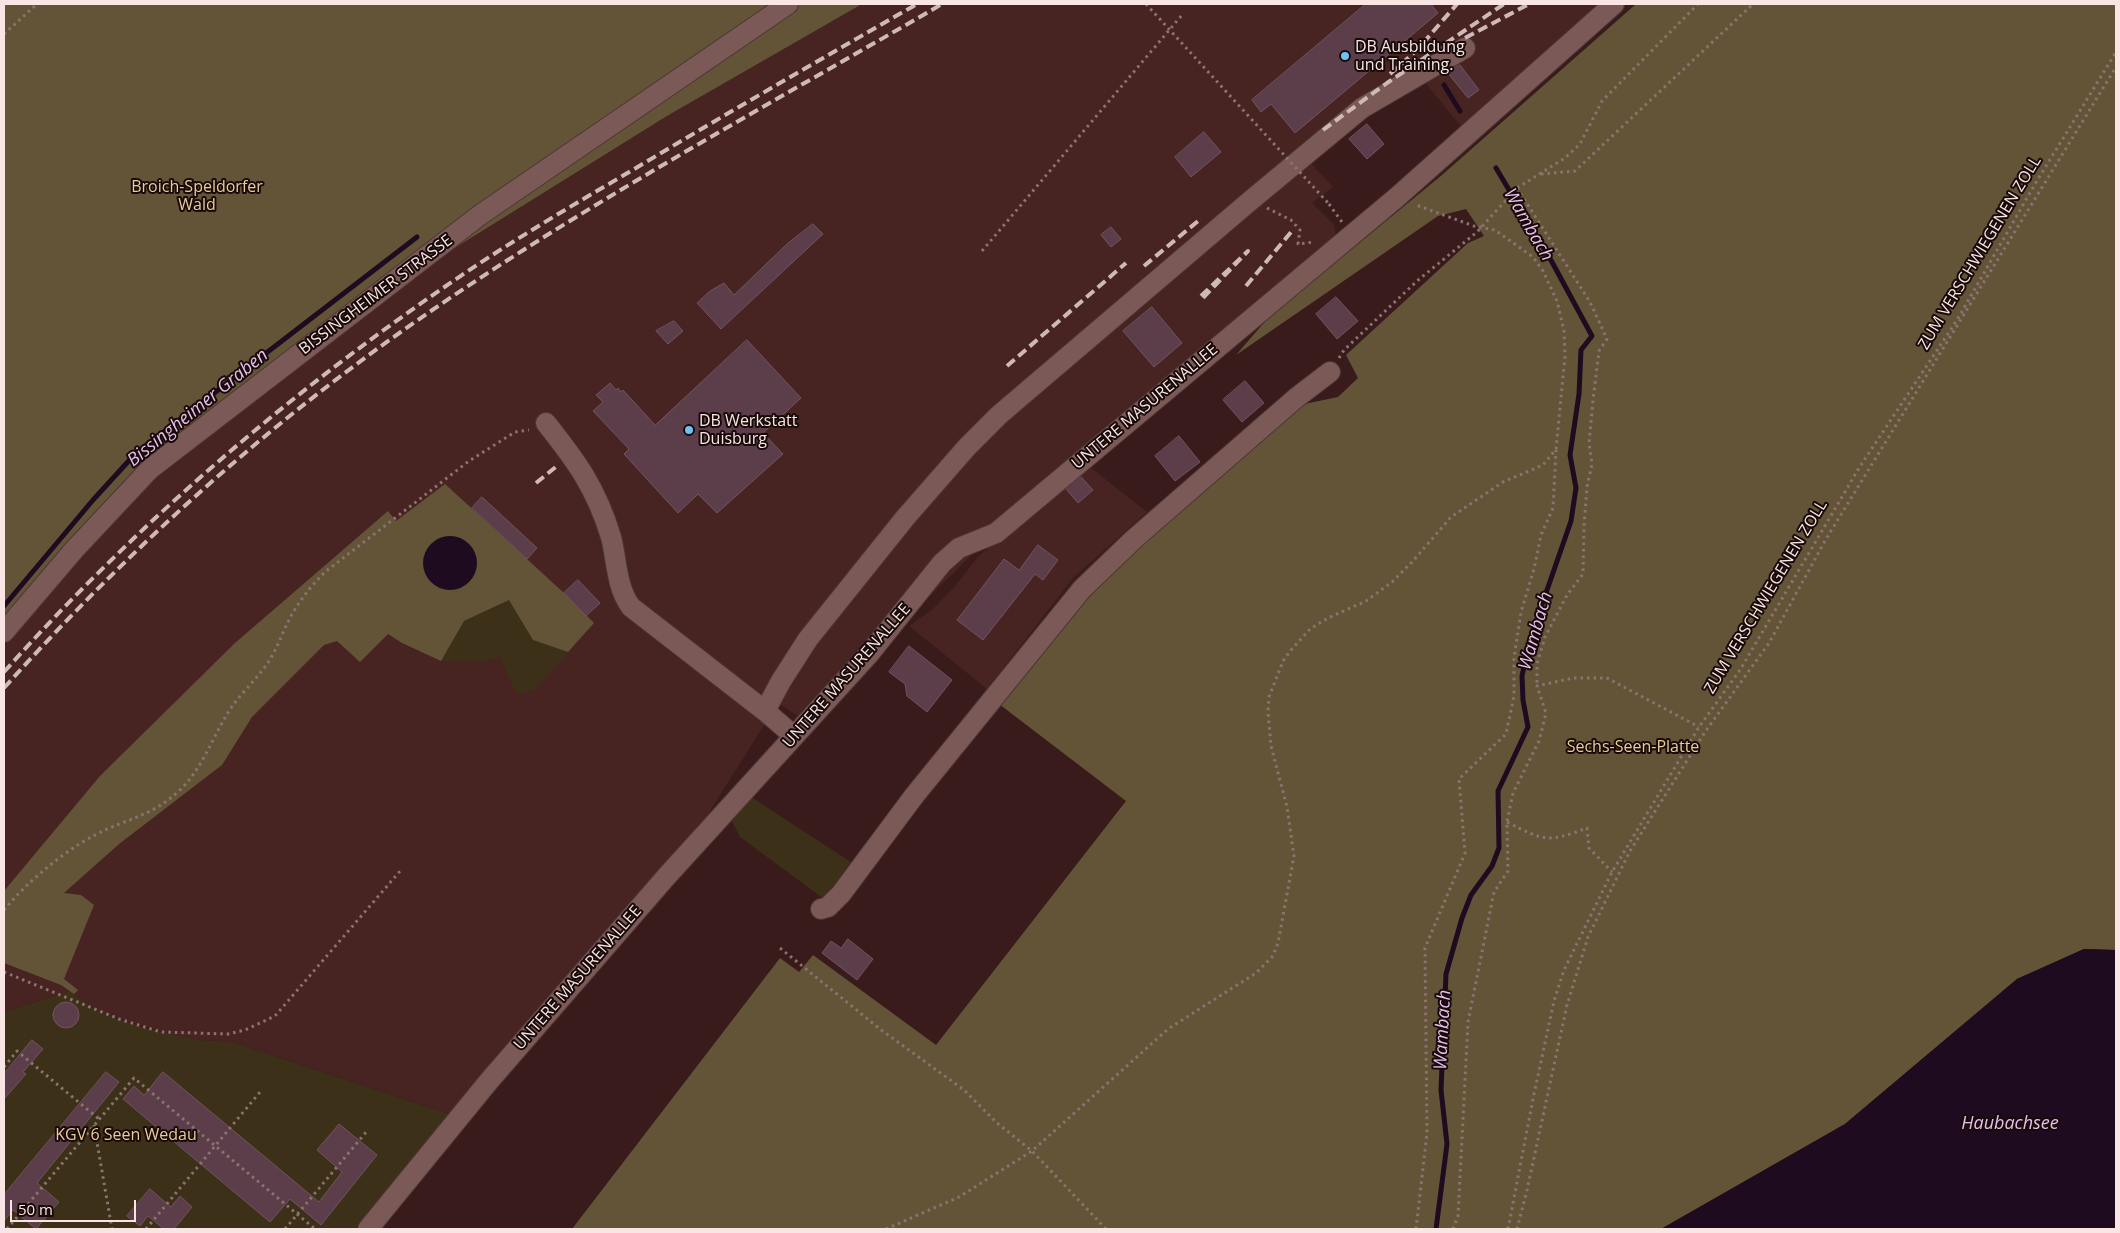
<!DOCTYPE html>
<html>
<head>
<meta charset="utf-8">
<style>
  body { margin:0 }
  #map { position:relative; width:2120px; height:1233px; overflow:hidden; background:#381b1a; font-family:"Open Sans",sans-serif }
  canvas { display:block }
  .frame { position:absolute; inset:0; border:5px solid #f9e5e3; pointer-events:none }
  .scale { position:absolute; left:10px; top:1200px; width:126px; height:22px; box-sizing:border-box; border:2px solid #f9e5e3; border-top:0; padding-left:6px; font-size:15px; line-height:18px; white-space:nowrap; color:#f9e5e3; -webkit-text-stroke:4px #170a09; paint-order:stroke }
</style>
</head>
<body>
<div id="map">
<canvas width="2120" height="1233"></canvas>
<div class="frame"></div>
<div class="scale">50 m</div>
</div>
<script>
const g = document.querySelector('canvas').getContext('2d');
g.lineJoin = 'round';
function paint(path, color) { g.fillStyle = color; g.fill(path, 'evenodd'); }
function trace(path, color, width, dash) { g.strokeStyle = color; g.lineWidth = width; g.lineCap = dash ? 'butt' : 'round'; g.setLineDash(dash || []); g.stroke(path); }
function drawText(font, color, halo, rows, align = 'center') {
  g.font = font + ' "Open Sans",sans-serif'; g.lineWidth = 4; g.setLineDash([]); g.textBaseline = 'middle'; g.strokeStyle = halo; g.fillStyle = color; for (const [text, x, y, turn = 0] of rows) {
    g.save(); g.translate(x, y); g.rotate((+turn || 0) * Math.PI / 180); g.textAlign = isNaN(turn) ? turn : align; if (halo) g.strokeText(text, 0, 0); g.fillText(text, 0, 0); g.restore();
  }
}
paint(new Path2D(`
  M862,4H1602L1463,129L1422,79L1376,111L1309,161L1333,187L1312,203L1334,224L1336,238L1055,473L708,815L452,1115L232,1042L200,1040L174,1035L100,1013L70,991L4,1012V646L152,477L413,274L667,116ZM778,703L801,718L710,812V811Z
  M1085,463L1147,512L1073,578L987,689L909,626L932,610L955,586L977,558Z`), '#472322');
paint(new Path2D(`
  M509,600L535,641L568,652L537,688L517,695L500,657L485,661H441L464,621Z
  M751,797L851,862L824,899L740,837L732,821Z
  M70,991L100,1013L152,1030L200,1040L232,1042L452,1115L355,1229H4V1012Z`), '#3d3018');
paint(new Path2D(`
  M4,4H862L667,116L413,274L152,477L4,641Z
  M1636,4H2116V950L2084,949L2017,979L1845,1124L1661,1229H572L780,958L799,972L813,955L936,1045L1126,801L999,704L1086,594L1290,407L1338,397L1358,378L1346,355L1468,243L1484,236L1466,209L1438,216L1236,355L1268,318L1442,175Z
  M445,484L564,593L594,623L568,652L533,640L509,600L464,621L441,661L402,643L388,634L360,662L337,641L324,645L252,717L222,765L119,844L64,893L81,895L94,905L64,979L78,990L74,994L61,985L4,963V891L100,776L235,643L388,511L396,521Z`), '#645437');
paint(new Path2D(`
  M423 563a27 27 0 1 1 54 0a27 27 0 1 1-54 0Z
  M2084,949L2116,950V1229H1661L1845,1124L2017,979Z`), '#1e0b20');
trace(new Path2D(`
  M1444,85L1460,111
  M4,606L93,500L135,454L417,237
  M1436,1229L1447,1144L1441,1090L1446,974L1462,918L1471,895L1492,866L1499,848L1498,791L1528,727L1523,700L1522,676L1530,639L1571,521L1576,488L1570,455L1579,394L1581,350L1592,336L1552,262L1496,168`), '#1e0b20', 5);
const building = new Path2D(`
  M1366,4H1431L1438,13L1295,133L1271,104L1261,112L1252,100Z
  M1460,65L1479,90L1468,98L1447,72Z
  M1367,124L1384,144L1367,159L1349,139Z
  M1204,132L1221,152L1191,177L1175,157Z
  M813,224L823,234L721,329L697,303L710,291L724,283L734,295L787,244Z
  M1111,227L1121,239L1111,247L1101,235Z
  M1336,297L1358,321L1337,339L1316,314Z
  M1152,307L1182,343L1154,367L1123,331Z
  M674,321L683,331L668,344L656,331Z
  M747,340L801,398L763,433L783,454L717,513L698,494L678,513L624,454L629,449L593,411L603,402L596,395L610,383L616,390L618,388L621,392L623,390L655,425Z
  M1245,381L1264,403L1242,422L1223,400Z
  M1179,436L1200,462L1175,481L1155,456Z
  M1081,477L1093,490L1078,503L1066,489Z
  M482,497L537,548L527,559L472,508Z
  M1038,545L1058,560L1043,580L1035,574L983,640L957,620L1004,559L1019,570Z
  M578,580L600,603L586,616L564,593Z
  M909,646L952,680L927,712L907,696L905,684L889,672Z
  M848,939L873,959L857,980L822,953L831,941L841,948Z
  M53 1015a13 13 0 1 1 26 0a13 13 0 1 1-26 0Z
  M32,1040L43,1049L23,1072L26,1074L4,1099V1074Z
  M106,1072L119,1082L37,1183L59,1202L36,1229L13,1210L4,1221V1195Z
  M163,1072L319,1202L342,1172L317,1150L339,1124L377,1155L321,1225L290,1199L270,1222L123,1099L134,1086L144,1095Z
  M150,1189L171,1207L180,1196L192,1207L174,1229H164L148,1216L140,1226L127,1216Z`);
paint(building, '#5c3d4a');
trace(building, '#72535f', 1);
const minor = new Path2D(`
  M546,423C577,462 596,488 611,537C617,560 616,587 631,607L765,711L794,736
  M4,632L74,550L150,469L480,215L788,4
  M765,711L781,681L808,639L905,518L967,447L999,415L1250,201L1362,108L1465,48
  M821,909L828,907L841,894L914,796L1082,589L1134,539L1296,398L1330,372
  M368,1229L489,1081L666,877L869,654L942,563L959,548L996,533L1396,198L1614,4`);
trace(minor, '#4e3636', 22);
trace(new Path2D(`
  M4,34L37,4
  M1541,174L1575,171L1753,4
  M1517,188L1590,302L1607,339L1599,351L1593,400L1589,443L1592,464L1587,487L1584,526L1583,574L1567,595L1545,637L1537,664V686
  M1329,204L1342,222
  M1267,208L1291,220L1300,230L1298,244L1314,242
  M982,251L1182,15
  M1339,358L1344,350L1417,281L1477,232L1517,188L1565,158L1580,144L1602,101L1698,4
  M1507,822C1544,841 1547,843 1587,828L1589,848L1612,872
  M4,910C26,883 64,851 95,835C127,818 152,817 181,789C204,766 213,735 231,708C242,692 258,678 269,661C277,649 282,633 289,620C298,602 311,586 325,572L469,461L515,432L529,430
  M780,948L880,1029L964,1090L997,1123L1032,1151L1106,1229
  M4,972L119,1019L161,1032L228,1034L245,1030L275,1016L401,870
  M4,1067L17,1051L99,1119
  M94,1125L112,1229
  M7,1229L134,1078L315,1229
  M146,1229L260,1092
  M285,1229L367,1131
  M886,1229L959,1197L1032,1151L1168,1029L1256,973L1273,956L1278,943L1294,856L1287,807L1271,746L1268,711L1269,697L1283,661L1291,650L1310,629L1328,618L1366,601L1392,582L1412,562L1451,517L1503,482L1543,465L1556,449L1565,356L1564,331L1557,301L1543,271L1533,257L1495,230L1474,226L1416,205
  M1416,1229L1427,1133L1425,948L1465,853L1459,779L1506,734L1514,696V658L1521,612L1534,569L1541,535L1553,508L1556,450
  M1453,1229L1458,1216L1468,1022L1494,892L1508,871L1507,822L1513,793L1539,741L1546,713L1537,686L1573,678H1607L1699,727
  M1508,1229L1534,1094L1554,1001L1564,970L1612,872L1699,727L1740,670L1859,468L1957,320L2035,184L2116,52
  M1517,1229L1527,1190L1567,1005L1588,937L1630,851L1705,732L1769,643L1826,539L2116,67`), '#8c7372', 3, [2.5, 4]);
trace(minor, '#7b5957', 20);
trace(new Path2D(`
  M1465,38L1529,4
  M1390,74L1417,50L1457,4
  M1323,130L1387,83L1504,4
  M1144,266L1198,221
  M1246,286L1292,231
  M1201,296L1248,251L1203,298
  M1007,366L1126,263
  M536,483L557,466
  M4,672C140,520 296,387 465,273C520,236 578,202 636,168C729,112 823,58 917,4
  M4,688C126,552 264,427 415,322C583,205 765,107 942,4`), '#cfb9b7', 4, [10, 5]);
trace(new Path2D(`
  M1146,4L1329,204`), '#8c7372', 3, [2.5, 4]);
for (const [x, y, r, color] of [
  [1345,56,5,"#6dc2f3"],
  [689,430,5,"#6dc2f3"]
]) { const dot = new Path2D(); dot.arc(x, y, r, 0, 2 * Math.PI); g.fillStyle = color; g.fill(dot); trace(dot, '#170a09', 2); }
drawText('16px', '#f9e5e3', '#170a09', [
  ["DB Ausbildung",1355,47],
  ["und Training.",1355,65],
  ["DB Werkstatt",699,421],
  ["Duisburg",699,439]
], 'left');
drawText('16px', '#ebcc97', '#170a09', [
  ["Broich-Speldorfer",197,187],
  ["Wald",197,205],
  ["Sechs-Seen-Platte",1633,747],
  ["KGV 6 Seen Wedau",126,1135]
]);
drawText('16px', '#f9e5e3', '#170a09', [
  ["ZUM VERSCHWIEGENEN ZOLL",1980,253,-59],
  ["BISSINGHEIMER STRASSE",376,295,-37],
  ["UNTERE MASURENALLEE",1145,407,-40],
  ["ZUM VERSCHWIEGENEN ZOLL",1766,597,-59],
  ["UNTERE MASURENALLEE",847,676,-49],
  ["UNTERE MASURENALLEE",578,978,-49]
]);
drawText('italic 18px', '#e8beec', '#170a09', [
  ["Wambach",1528,225,60],
  ["Bissingheimer Graben",198,408,-39],
  ["Wambach",1536,631,-74],
  ["Wambach",1443,1030,-87],
  ["Haubachsee",2010,1124]
]);
</script>
</body>
</html>
